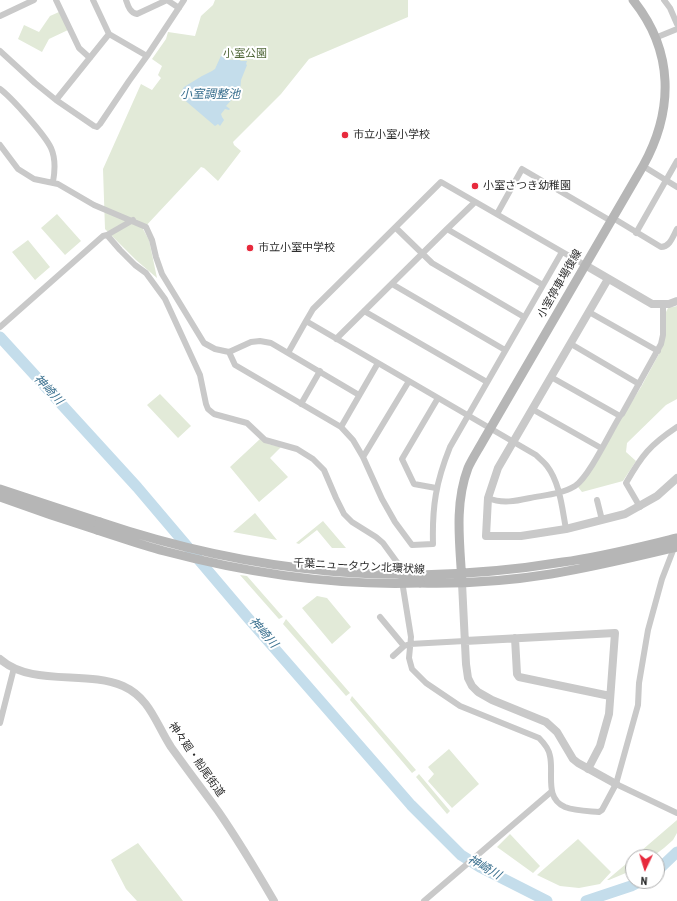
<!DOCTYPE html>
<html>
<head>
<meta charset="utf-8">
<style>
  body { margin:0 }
  #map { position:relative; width:677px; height:901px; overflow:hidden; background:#fff; font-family:"Roboto Condensed",sans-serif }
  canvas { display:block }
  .north { position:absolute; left:625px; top:849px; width:40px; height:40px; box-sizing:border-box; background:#fff; border:1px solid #ababab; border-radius:50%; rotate:184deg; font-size:11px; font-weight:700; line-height:16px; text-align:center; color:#2c2c2c }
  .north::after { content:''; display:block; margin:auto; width:14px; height:18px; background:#e7293c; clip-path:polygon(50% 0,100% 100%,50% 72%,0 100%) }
</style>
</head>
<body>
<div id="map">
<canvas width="677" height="901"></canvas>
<div class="north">N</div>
</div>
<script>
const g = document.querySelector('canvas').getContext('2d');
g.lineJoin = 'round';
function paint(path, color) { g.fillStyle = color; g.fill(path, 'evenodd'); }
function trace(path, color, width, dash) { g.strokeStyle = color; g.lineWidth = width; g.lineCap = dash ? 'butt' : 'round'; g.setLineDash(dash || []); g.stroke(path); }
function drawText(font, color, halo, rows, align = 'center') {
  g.font = font + ' "Roboto Condensed","Noto Sans JP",sans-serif'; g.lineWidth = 4; g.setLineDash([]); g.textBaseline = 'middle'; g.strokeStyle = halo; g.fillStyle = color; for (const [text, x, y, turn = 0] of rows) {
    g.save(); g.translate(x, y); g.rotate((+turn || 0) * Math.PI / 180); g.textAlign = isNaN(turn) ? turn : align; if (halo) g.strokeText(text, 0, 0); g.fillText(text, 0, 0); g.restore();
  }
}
paint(new Path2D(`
  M215,0H408V17L309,59L281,94L233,142L234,145L241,151L218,181L204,168L201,167L143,229L149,240L157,278L136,260L105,229L103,169L141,84L152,90L161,78L158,75L162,66L152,59L166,39L168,32L195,36L201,16L213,5Z
  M59,12L68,30L49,39L42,52L18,39L24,25L39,32L50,16Z
  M57,214L81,241L65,255L41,228Z
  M28,240L50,267L35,280L12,252Z
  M677,306V399L666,405L627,443L626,452L636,461L623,481L582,492L578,487L641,387L660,352L666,312L668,308Z
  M160,394L191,426L178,438L147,405Z
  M260,439L268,444L281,447L270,458L288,477L259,502L230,467Z
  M255,513L277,540L233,532Z
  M323,521L346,548H332L317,530L299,544L296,543Z
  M240,575L247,576L283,617L279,619L278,618Z
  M317,596L327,598L351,627L332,644L302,608Z
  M286,619L350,693L346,696L283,624Z
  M352,696L416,770L412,773L350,700Z
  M449,749L479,784L452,808L428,781L434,774L428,767Z
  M419,774L450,811L447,814L416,777Z
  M677,820V833L673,840L664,848L652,857H634Z
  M510,834L540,866L533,873L497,847Z
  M578,839L611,872L600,884L579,888L560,886L537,875Z
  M138,843L183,901H137L126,889L111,860Z
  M633,858V870L609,880H607Z`), '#e2ead8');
paint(new Path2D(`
  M227,48L231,54L230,60L238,59L241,61H247L246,64L247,65L241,80L240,93L235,96L226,106L230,109L229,110L225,109L221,114L222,117L224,120L220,126L218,124L215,126L181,97L182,90L184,87L202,76L212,71L215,69L224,49Z`), '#c4ddeb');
trace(new Path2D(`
  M0,337L137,487L248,618L411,805L461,855L480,867L547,901
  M657,871L677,852
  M586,901L631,886L641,881`), '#c4ddeb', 11);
trace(new Path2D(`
  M56,0L79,48L90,58
  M93,0L109,34L147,56
  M126,0C128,6 130,13 137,14L167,0
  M167,0L179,8
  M664,0L670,8L677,24
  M0,16L34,0
  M655,38L677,29
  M0,51L35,83L56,100L94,126L97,127L100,124L129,81L147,56L184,0
  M0,89C12,98 45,135 51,148C56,159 55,171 53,182
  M56,100L109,34
  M0,145L18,169L34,179L58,184L94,205L146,227L152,240L156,257L162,274L204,343L215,349L229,352L251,342L260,341L271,343L359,395
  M643,166L677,187
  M497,214L522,169L611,221
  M613,218L661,247C670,247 673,236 677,229
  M396,228L432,263L524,317
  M447,229L475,202
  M636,233L677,161
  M107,235L120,250L135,265L146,273L165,299L200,375L206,404L208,409L214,414L247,423L265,440L297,449L313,459L324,470L336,498L344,514L352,522L376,537L383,543L399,565L401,575L411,637L409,658L412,669L426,683L460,706L539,738C544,743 549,749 550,756C554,773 544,798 565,807C575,811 588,811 599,812L602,810L616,784L638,705L639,683L648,630L662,579L674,548
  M392,284L505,350
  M364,311L487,382
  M589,312L658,351
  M306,321L313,309L441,182L585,265
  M0,327L103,236L107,235L133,220
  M336,339L447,229L543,285
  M571,344L639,384
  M229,352L235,365L341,427L353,440L363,457L382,499L395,522L412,545L433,544C432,506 436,482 450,447L562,252
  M288,353L306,321L536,455C540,459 544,462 547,466C560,483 562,508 566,529
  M551,377L620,416
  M301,404L320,371
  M532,409L601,448
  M341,427L378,363
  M363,457L409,381
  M436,488L414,484L402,459L438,398
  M488,498C502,504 516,501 530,498C545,495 562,494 575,486C589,477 610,432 620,416L622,414L661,344L663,335V305
  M597,500L602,520
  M640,507L626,483C642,455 650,445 677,427
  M380,617L404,646
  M393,656L404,646L410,644L465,641
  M0,723L14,668
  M616,784L677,813
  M424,901L551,792`), '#c9c9c9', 6);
trace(new Path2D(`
  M585,265L652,304H669L677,301
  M608,279L498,468L488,498L486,536H521L566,529L625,514L657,496L677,478
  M462,583L466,664L468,678L472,686L478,692L492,700L546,722L557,732L573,759L578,763L616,784
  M515,638L517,674L519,677L610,696
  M465,641L615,633L609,714L600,746L588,769
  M0,659C32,687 86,670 123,686C150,698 156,724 171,747C186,768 202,789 218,811C238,840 256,870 274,901`), '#c9c9c9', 8);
trace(new Path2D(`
  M0,489L100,522
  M0,497L51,515L97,530
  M419,575C467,574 515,570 563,562C601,557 639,547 677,538
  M420,583C464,584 508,581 551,574C594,567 635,557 677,547
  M462,583C460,544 454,505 468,468C472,459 478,450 483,441L643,166C674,110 674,51 633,0`), '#b6b6b6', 9);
trace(new Path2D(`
  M100,522C174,547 250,564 328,571C359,574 389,574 419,575
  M97,530C119,537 141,545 164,551C247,573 335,586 420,583`), '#b6b6b6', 9);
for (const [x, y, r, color] of [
  [345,135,4,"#e7293c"],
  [475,186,4,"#e7293c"],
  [250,248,4,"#e7293c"]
]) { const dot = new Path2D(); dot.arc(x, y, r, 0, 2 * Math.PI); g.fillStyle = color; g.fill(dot); trace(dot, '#fff', 1.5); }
drawText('11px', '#506739', '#fff', [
  ["小室公園",245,54]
]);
drawText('11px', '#2c2c2c', '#fff', [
  ["市立小室小学校",353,135],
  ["小室さつき幼稚園",483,186],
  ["市立小室中学校",258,248]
], 'left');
drawText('11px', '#2c2c2c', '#fff', [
  ["小室停車場復線",560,284,-60],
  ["千葉ニュータウン北環状線",359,567,3],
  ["神々廻・船尾街道",196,760,55]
]);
drawText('italic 12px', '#396f8e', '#fff', [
  ["小室調整池",210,95],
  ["神崎川",48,390,47],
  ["神崎川",263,633,49],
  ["神崎川",484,868,30]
]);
</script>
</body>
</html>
